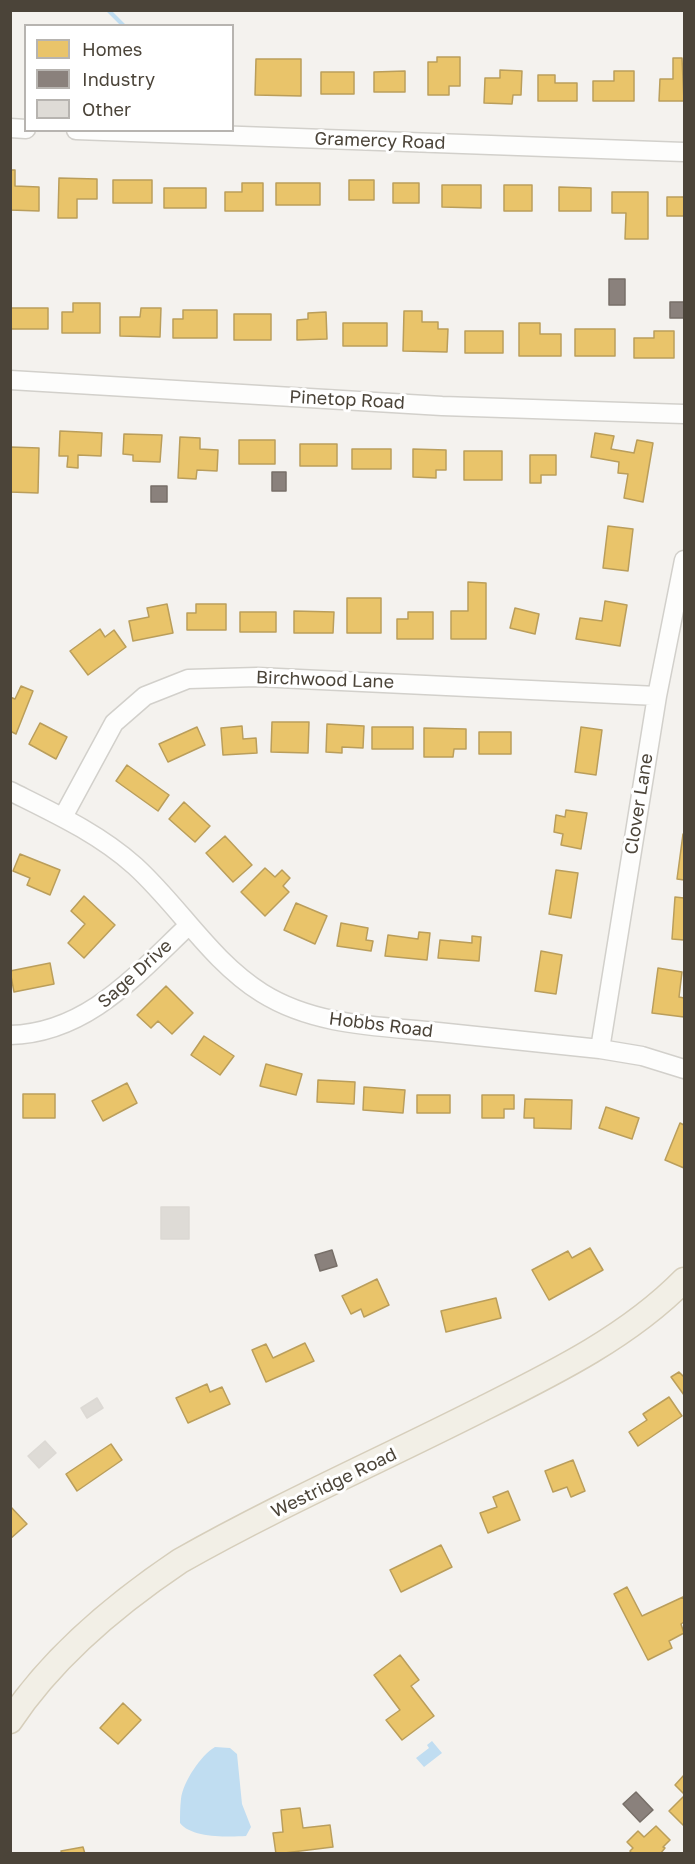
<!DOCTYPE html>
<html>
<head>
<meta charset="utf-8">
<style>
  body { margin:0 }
  #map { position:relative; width:695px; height:1864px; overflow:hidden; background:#f4f2ee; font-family:"Golos Text",sans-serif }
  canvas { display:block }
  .frame { position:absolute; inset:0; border:12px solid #4b4439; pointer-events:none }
  .legend { position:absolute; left:24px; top:24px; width:210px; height:108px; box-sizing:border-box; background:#fff; border:2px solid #b7b4b0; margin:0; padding:8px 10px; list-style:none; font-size:18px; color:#4b4439 }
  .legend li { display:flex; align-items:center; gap:12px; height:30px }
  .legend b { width:30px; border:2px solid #b7b4b0 }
</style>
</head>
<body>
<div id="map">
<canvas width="695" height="1864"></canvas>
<div class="frame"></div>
<ul class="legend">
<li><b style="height:16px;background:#e9c46a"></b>Homes</li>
<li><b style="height:16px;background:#8a817c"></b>Industry</li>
<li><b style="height:16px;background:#dedbd6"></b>Other</li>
</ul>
</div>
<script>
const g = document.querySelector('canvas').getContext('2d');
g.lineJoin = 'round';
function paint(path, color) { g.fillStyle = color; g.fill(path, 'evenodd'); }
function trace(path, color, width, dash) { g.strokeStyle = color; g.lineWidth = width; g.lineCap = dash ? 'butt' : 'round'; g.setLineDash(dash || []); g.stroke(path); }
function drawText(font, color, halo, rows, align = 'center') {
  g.font = font + ' "Golos Text",sans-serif'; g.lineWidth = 6; g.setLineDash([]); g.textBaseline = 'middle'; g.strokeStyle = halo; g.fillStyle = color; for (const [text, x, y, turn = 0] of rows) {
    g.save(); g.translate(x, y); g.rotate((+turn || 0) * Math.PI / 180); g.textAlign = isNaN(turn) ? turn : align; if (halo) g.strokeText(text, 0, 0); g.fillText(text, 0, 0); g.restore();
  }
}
paint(new Path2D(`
  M432,1741L442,1753L424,1767L416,1758L429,1748L427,1745Z
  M215,1747L230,1748L237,1754L242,1804L251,1827L246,1836C228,1837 191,1838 180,1823C180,1815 180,1807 181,1799C183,1782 201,1755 215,1747Z`), '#c0ddf1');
const homes = new Path2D(`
  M437,57H460V86H449V95H428V62H437Z
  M673,58H682L684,101H659L660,79H673Z
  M256,59H301V96L255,95Z
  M500,70L522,71L521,95H513L512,104L484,103L485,78H500Z
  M405,71V92H374V72Z
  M614,71H634V101H593V81H614Z
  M321,72H354V94H321Z
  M538,75H555V83H577V101H538Z
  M10,170H15V186L39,187V211L10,210Z
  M59,178L97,179V199H77V218H58Z
  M113,180H152V203H113Z
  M349,180H374V200H349Z
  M242,183H263V211H225V192H242Z
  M276,183H320V205H276Z
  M393,183H419V203H393Z
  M442,185H481V208L442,207Z
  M504,185H532V211H504Z
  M559,187L591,188V211H559Z
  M164,188H206V208H164Z
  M612,192H648V239H625L626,213H612Z
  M667,197H684V216H667Z
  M73,303H100V333H62V312H73Z
  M10,308H48V329H10Z
  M141,308H161L160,337L120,336V317H140Z
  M183,310H217V338H173V319H183Z
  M404,311H422V322H438V329H448L447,352L403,351Z
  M326,312L327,339L297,340V320L308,319V313Z
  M234,314H271V340H234Z
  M343,323H387V346H343Z
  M519,323H540V334H561V356H519Z
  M575,329H615V356H575Z
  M465,331H503V353H465Z
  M654,331H674V358H634V338H654Z
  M60,431L102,433L101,456L78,455V468L67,467L68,456H59Z
  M595,433L614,436L611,449L634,453L637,440L653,443L643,502L624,498L628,474L618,473L619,462L591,457Z
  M124,434L162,435L160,462L133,461V455L123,454Z
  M180,437L200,438V449L218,450L217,471L197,470L196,479L178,478Z
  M239,440H275V464H239Z
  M300,444H337V466H300Z
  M10,447L39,448L38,493L10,492Z
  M352,449H391V469H352Z
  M413,449L446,450V470H436V478L413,477Z
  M464,451H502V480H464Z
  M530,455H556V475H541V483H530Z
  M608,526L633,529L628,571L603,568Z
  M468,582L486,583V639H451V611H468Z
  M347,598H381V633H347Z
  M605,601L627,605L620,646L576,639L580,618L602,621Z
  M167,604L173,633L133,641L129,621L149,617L147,608Z
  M196,604H226V630H187V613H196Z
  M515,608L539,614L535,634L510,628Z
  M294,611L334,612L333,633H294Z
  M240,612H276V632H240Z
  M408,612H433V639H397V619H408Z
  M100,629L105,637L114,630L126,647L88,675L70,651Z
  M21,686L33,691L16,734L10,731V697L15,699Z
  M272,722H309L308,753L271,752Z
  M40,723L67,737L56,759L29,744Z
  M327,724L364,726L363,748L342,747V753L326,752Z
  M242,726L243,739L256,738L257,753L223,755L221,728Z
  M197,727L205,745L168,762L159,744Z
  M372,727H413V749H372Z
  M581,727L602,730L596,775L575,772Z
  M424,728L466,729V749H454L453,757H424Z
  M479,732H511V754H479Z
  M127,765L169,795L158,811L116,781Z
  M184,802L210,826L195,842L169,819Z
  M566,810L587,813L581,849L561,845L563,834L554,832L556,815L565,817Z
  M683,834H684V880L677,879Z
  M225,836L252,865L233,882L206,853Z
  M20,854L60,870L50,895L27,885L30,878L13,871Z
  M265,868L275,877L282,870L290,878L283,886L289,892L265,916L241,892Z
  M556,870L578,873L571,918L549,914Z
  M84,896L115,925L84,958L68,943L85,924L71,911Z
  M675,897L684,898V940L672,939Z
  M296,903L327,916L315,944L284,930Z
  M341,923L368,928L366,940L373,941L371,951L337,946Z
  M419,932L430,933L427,960L385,956L388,935L418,939Z
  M472,936L481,937L479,961L438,958L440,940L472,943Z
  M541,951L562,955L556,994L535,991Z
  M50,963L54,984L14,992L10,971Z
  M658,968L682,972L679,997L684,998V1017L652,1013Z
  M166,986L193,1013L172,1034L158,1021L151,1028L137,1015Z
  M204,1036L234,1056L220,1075L191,1055Z
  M266,1064L302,1074L296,1095L260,1086Z
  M318,1080L355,1082L354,1104L317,1102Z
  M127,1083L137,1103L103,1121L92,1101Z
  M364,1087L405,1090L403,1113L363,1110Z
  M23,1094H55V1118H23Z
  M417,1095H450V1113H417Z
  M482,1095H514V1109H504V1118H482Z
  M525,1099L572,1100L571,1129L534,1128V1118H524Z
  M606,1107L639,1118L632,1139L599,1128Z
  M680,1123L684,1125V1168L665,1160Z
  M590,1248L603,1270L549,1300L532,1270L568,1251L572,1258Z
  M377,1279L389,1305L364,1317L361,1309L351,1314L342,1296Z
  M496,1298L501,1318L446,1332L441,1311Z
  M305,1343L314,1361L266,1382L252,1350L266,1344L273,1358Z
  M679,1372L684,1377V1395L671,1377Z
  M207,1384L210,1392L222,1387L230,1404L188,1423L176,1398Z
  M669,1397L682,1416L638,1446L629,1432L647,1420L643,1414Z
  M111,1444L122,1460L77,1491L66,1474Z
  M573,1460L585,1491L571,1497L567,1487L553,1492L545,1471Z
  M508,1491L520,1520L488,1533L480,1513L497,1507L493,1497Z
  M10,1506L27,1524L10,1539Z
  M441,1545L452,1567L401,1592L390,1570Z
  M627,1587L642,1616L683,1597L684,1600V1622L681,1624L684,1633L669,1641L672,1648L648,1660L614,1594Z
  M400,1655L419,1680L411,1686L434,1716L402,1740L386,1720L400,1710L374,1675Z
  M123,1703L141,1720L118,1744L100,1728Z
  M684,1775V1794L675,1785Z
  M684,1796V1826L669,1811Z
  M300,1808L303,1828L330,1825L333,1847L276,1854L273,1833L283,1832L281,1810Z
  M656,1826L670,1840L663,1847L665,1848L660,1854H632L630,1851L633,1848L627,1842L638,1831L644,1837Z
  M83,1847L85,1854H62L61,1851Z`);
paint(homes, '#e9c46a');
trace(homes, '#ba9e5b', 1.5);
const industry = new Path2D(`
  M609,279H625V305H609Z
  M670,302H684V318H670Z
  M272,472H286V491H272Z
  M151,486H167V502H151Z
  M332,1250L337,1266L320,1271L315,1255Z
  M636,1792L653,1810L640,1822L623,1804Z`);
paint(industry, '#8a817c');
trace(industry, '#776f68', 1.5);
trace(new Path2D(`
  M108,10L124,26`), '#c0ddf1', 4);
const building = new Path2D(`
  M161,1207H189V1239H161Z
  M97,1398L103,1408L87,1418L81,1408Z
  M45,1441L56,1453L39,1468L28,1456Z`);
paint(building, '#dedbd6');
trace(building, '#dcd9d4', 1.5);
const minor = new Path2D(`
  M10,128L26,129
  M76,130L684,152
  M10,380L442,406L684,414
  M10,791C54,813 98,833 135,866C180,907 210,960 262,993C315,1026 378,1026 438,1032C492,1038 546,1043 600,1049L642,1056L684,1069
  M63,817L114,723L145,696L188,679L257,677L657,696
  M10,1035C87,1033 136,975 188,926
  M600,1049L657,696L684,560`);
const major = new Path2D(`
  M10,1721C53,1656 116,1604 180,1561C277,1506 379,1461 478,1411C550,1375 627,1338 684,1280`);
trace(minor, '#d2d0cb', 21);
trace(major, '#d6cebb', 27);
trace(minor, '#fdfdfc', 18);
trace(major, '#f2efe6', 24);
drawText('18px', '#4b4439', '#fff', [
  ["Gramercy Road",380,141,2],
  ["Pinetop Road",347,400,3],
  ["Birchwood Lane",325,680,2],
  ["Clover Lane",639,804,-81],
  ["Sage Drive",135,974,-42],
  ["Hobbs Road",381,1025,7],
  ["Westridge Road",334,1483,-26]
]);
</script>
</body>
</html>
